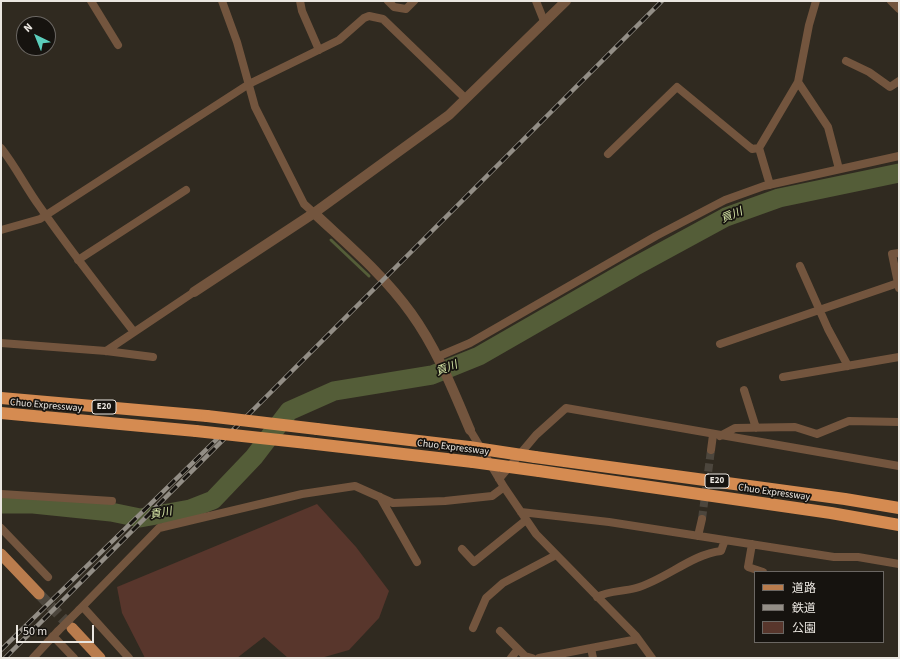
<!DOCTYPE html>
<html>
<head>
<meta charset="utf-8">
<style>
  body { margin:0 }
  #map { position:relative; width:900px; height:659px; overflow:hidden; background:#302a20; font-family:"Source Sans 3","Noto Sans JP",sans-serif }
  canvas { display:block }
  .frame { position:absolute; inset:0; border:2px solid #eae6e0; pointer-events:none }
  .legend { position:absolute; left:754px; top:571px; width:130px; height:72px; box-sizing:border-box; background:#16130f; border:1px solid #6b6763; margin:0; padding:5px 7px; list-style:none; font-size:12px; color:#eae6e0 }
  .legend li { display:flex; align-items:center; gap:8px; height:20px }
  .legend b { width:20px; border:1px solid #6b6763 }
  .north { position:absolute; left:16px; top:16px; width:40px; height:40px; box-sizing:border-box; background:#16130f; border:1px solid #6b6763; border-radius:50%; rotate:317deg; font-size:11px; font-weight:700; line-height:16px; text-align:center; color:#eae6e0 }
  .north::after { content:''; display:block; margin:auto; width:14px; height:18px; background:#5bcebc; clip-path:polygon(50% 0,100% 100%,50% 72%,0 100%) }
  .scale { position:absolute; left:16px; top:625px; width:78px; height:18px; box-sizing:border-box; border:2px solid #eae6e0; border-top:0; padding-left:5px; font-size:12px; line-height:14px; white-space:nowrap; color:#eae6e0; -webkit-text-stroke:3px #16130f; paint-order:stroke }
</style>
</head>
<body>
<div id="map">
<canvas width="900" height="659"></canvas>
<div class="frame"></div>
<ul class="legend">
<li><b style="height:5px;background:#b97c4d"></b>道路</li>
<li><b style="height:5px;background:#938e86"></b>鉄道</li>
<li><b style="height:11px;background:#58362c"></b>公園</li>
</ul>
<div class="north">N</div>
<div class="scale">50 m</div>
</div>
<script>
const g = document.querySelector('canvas').getContext('2d');
g.lineJoin = 'round';
function paint(path, color) { g.fillStyle = color; g.fill(path, 'evenodd'); }
function trace(path, color, width, dash) { g.strokeStyle = color; g.lineWidth = width; g.lineCap = dash ? 'butt' : 'round'; g.setLineDash(dash || []); g.stroke(path); }
function drawText(font, color, halo, rows, align = 'center') {
  g.font = font + ' "Source Sans 3","Noto Sans JP",sans-serif'; g.lineWidth = 3.5; g.setLineDash([]); g.textBaseline = 'middle'; g.strokeStyle = halo; g.fillStyle = color; for (const [text, x, y, turn = 0] of rows) {
    g.save(); g.translate(x, y); g.rotate((+turn || 0) * Math.PI / 180); g.textAlign = isNaN(turn) ? turn : align; if (halo) g.strokeText(text, 0, 0); g.fillText(text, 0, 0); g.restore();
  }
}
paint(new Path2D(`
  M317,504L356,547L389,591L379,618L349,650L321,658H288L264,637L237,658H145L122,613L117,587Z`), '#58362c');
trace(new Path2D(`
  M331,240L369,276`), '#545d38', 3);
trace(new Path2D(`
  M1,504H33L111,512L140,518L190,509L213,500L254,457L289,411L334,391L432,375L479,356L634,267L726,217L779,198L899,173`), '#545d38', 19);
trace(new Path2D(`
  M702,519L711,450`), '#4c463d', 8, [8, 4]);
trace(new Path2D(`
  M39,594L72,628`), '#4c463d', 11, [11, 5.5]);
trace(new Path2D(`
  M91,1L118,45
  M222,1L237,42L255,107L304,204L314,213
  M300,1L302,11L319,50
  M388,1L394,7L406,9L414,1
  M536,1L544,21
  M816,1L809,25L798,82L828,127L839,169
  M891,1L899,9
  M846,61L869,72L890,87L899,81
  M1,148C16,167 26,188 40,207C70,250 102,291 134,332
  M759,148L770,185
  M608,154L677,87L752,149L759,148L798,82
  M1,230L40,219L249,84L339,40L364,18L369,16L383,19L466,99
  M78,260L186,190
  M800,266L828,329L848,366
  M899,288L892,254L899,253
  M1,343L106,351L153,357
  M720,344L898,283
  M106,351L194,292
  M437,357L470,343L656,236L725,200L764,186L899,156
  M783,377L899,357
  M744,390L756,428
  M470,430L504,487L536,534L636,636L652,658
  M720,436L735,428L795,427L817,434L849,421L899,422
  M711,450L713,435
  M499,479L536,435L566,408L899,466
  M1,494L112,501
  M380,497L417,562
  M521,512L609,522L834,557H858L899,564
  M1,528L48,577
  M698,536L702,519
  M752,544L748,567L763,572
  M462,549L474,562L526,520
  M597,597C610,590 622,592 636,588C665,580 692,554 721,551L725,540
  M83,607L129,658
  M79,610L159,528L302,494L355,486L393,503L445,501L492,496L504,487
  M473,628L486,598L503,583L556,555
  M500,631L525,656L532,658
  M53,636L74,658
  M591,648L593,658
  M33,658L58,631
  M511,658L518,649
  M539,658L638,639`), '#73553e', 8);
trace(new Path2D(`
  M314,213C348,245 384,275 411,313C437,349 453,390 470,430
  M194,292L314,213L449,115L566,1`), '#73553e', 10);
trace(new Path2D(`
  M1,554L39,594
  M72,628L100,658`), '#b97c4d', 11);
trace(new Path2D(`
  M1,398L207,416
  M1,413L196,431
  M317,429L469,447
  M307,443L473,462
  M535,457L845,499L899,508
  M539,471L831,513L899,525`), '#d58b51', 12);
const rail = new Path2D(`
  M1,650L217,439
  M5,658L662,1`);
trace(rail, '#938e86', 4.5);
trace(rail, '#16130f', 3, [9]);
trace(new Path2D(`
  M58,631L79,610`), '#73553e', 8);
trace(new Path2D(`
  M207,416L317,429
  M196,431L307,443
  M469,447L535,457
  M473,462L539,471`), '#d58b51', 12);
for (const [x, y, w] of [
  [104,407,24],
  [717,481,24]
]) { const box = new Path2D(); box.roundRect(x - w / 2, y - 7, w, 14, 3); g.fillStyle = '#16130f'; g.fill(box); trace(box, '#eae6e0', 1); }
drawText('bold 9px', '#eae6e0', null, [
  ["E20",104,407],
  ["E20",717,481]
]);
drawText('10px', '#eae6e0', '#16130f', [
  ["Chuo Expressway",46,406,5],
  ["Chuo Expressway",453,448,7],
  ["Chuo Expressway",774,493,8]
]);
drawText('italic 11px', '#dcecab', '#16130f', [
  ["貢川",732,216,-23],
  ["貢川",447,369,-21],
  ["貢川",161,514,-10]
]);
</script>
</body>
</html>
